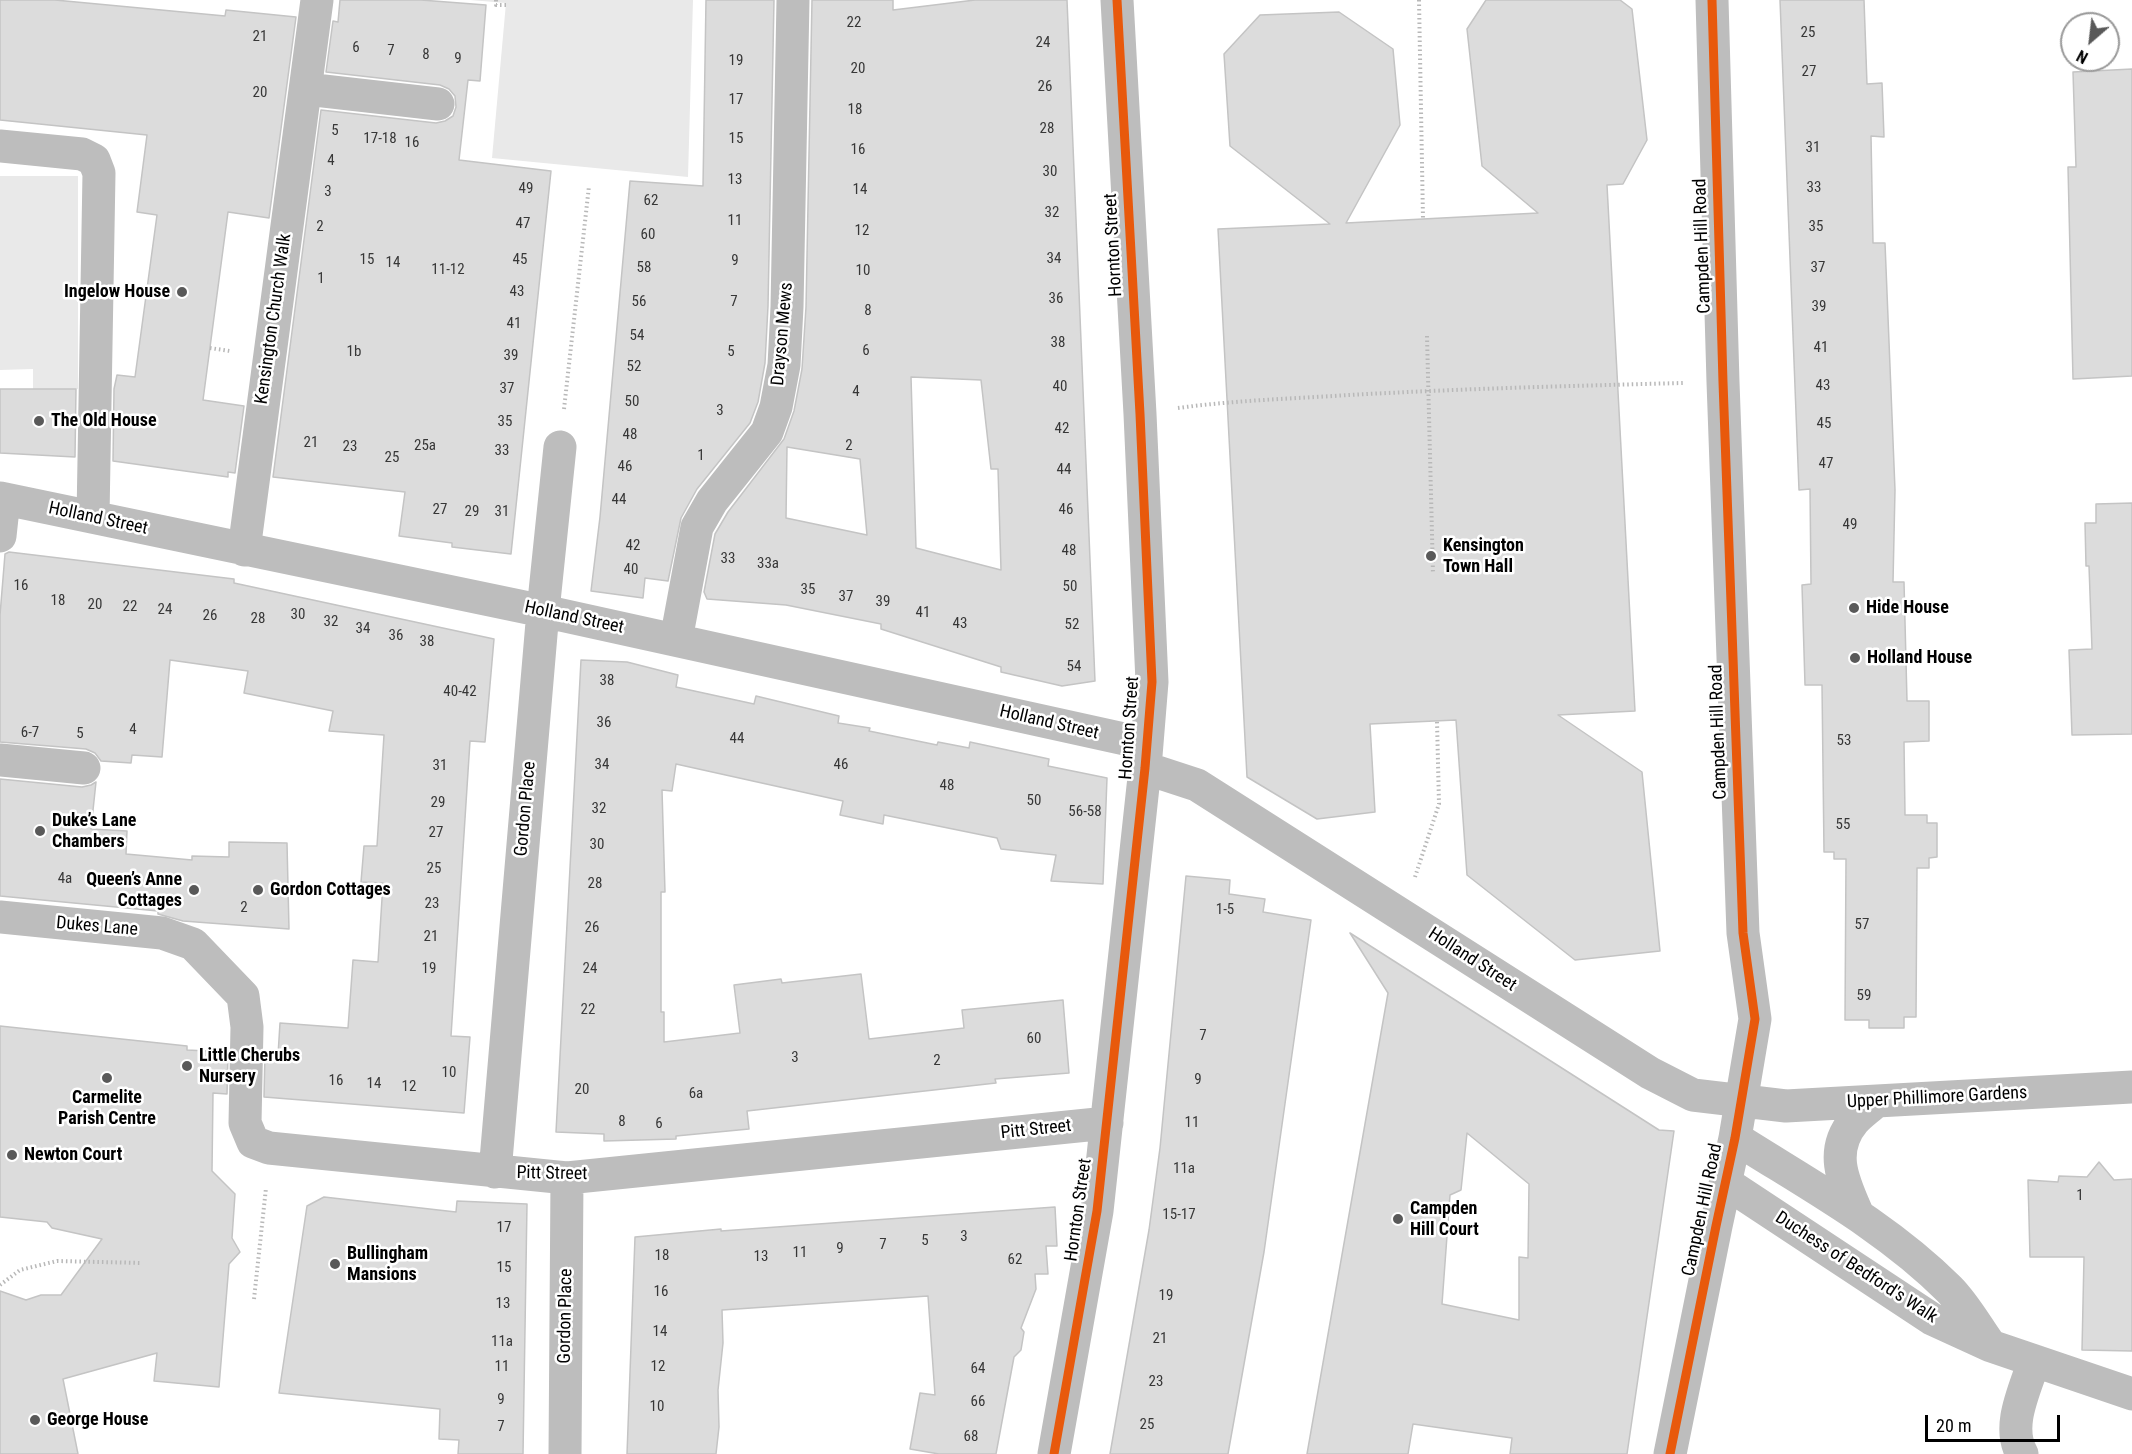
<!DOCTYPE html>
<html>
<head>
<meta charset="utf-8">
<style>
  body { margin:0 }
  #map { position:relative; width:2132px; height:1454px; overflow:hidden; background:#fff; font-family:"Roboto Condensed",sans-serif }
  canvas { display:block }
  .north { position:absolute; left:2060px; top:12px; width:60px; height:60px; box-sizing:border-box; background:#fff; border:2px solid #999; border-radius:50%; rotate:208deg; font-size:16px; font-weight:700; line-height:24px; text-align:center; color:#000 }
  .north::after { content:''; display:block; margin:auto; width:21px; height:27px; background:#595959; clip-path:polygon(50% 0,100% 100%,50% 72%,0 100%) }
  .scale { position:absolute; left:1925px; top:1415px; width:135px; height:27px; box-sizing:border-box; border:3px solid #000; border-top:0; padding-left:8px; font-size:18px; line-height:21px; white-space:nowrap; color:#000; -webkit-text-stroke:4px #fff; paint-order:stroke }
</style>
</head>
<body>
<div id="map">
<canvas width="2132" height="1454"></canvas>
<div class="north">N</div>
<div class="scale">20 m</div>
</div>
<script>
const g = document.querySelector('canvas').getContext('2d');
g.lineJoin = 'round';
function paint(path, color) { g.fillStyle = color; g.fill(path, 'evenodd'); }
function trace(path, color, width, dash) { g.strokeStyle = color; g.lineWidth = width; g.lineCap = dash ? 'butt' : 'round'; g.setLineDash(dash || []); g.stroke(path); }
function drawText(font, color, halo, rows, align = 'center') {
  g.font = font + ' "Roboto Condensed",sans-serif'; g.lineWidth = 5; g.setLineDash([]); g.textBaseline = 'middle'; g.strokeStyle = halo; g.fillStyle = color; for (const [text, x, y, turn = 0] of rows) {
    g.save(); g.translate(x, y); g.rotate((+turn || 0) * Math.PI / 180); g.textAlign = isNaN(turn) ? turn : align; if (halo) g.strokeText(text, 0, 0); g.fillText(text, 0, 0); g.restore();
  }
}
paint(new Path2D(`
  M470,0H693L688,177L492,158L506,3Z
  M0,176H78V389H33V369L0,370Z`), '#e9e9e9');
const building = new Path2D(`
  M0,0H55L225,16L226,10L296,17L269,218L228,212L203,400L244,406L235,473L228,472V477L113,461L114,389L117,375L135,377L157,215L137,212L147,135L0,120Z
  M340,0H421L486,5L480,81L468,80L459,160L551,171L511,554L452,547V543L399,536L405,492L273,477L321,110L436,123L445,121L453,116L456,107L455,96L449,89L440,85L326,72L333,21L338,22Z
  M706,0H774L768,306L765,363L758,402L750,423L697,489L681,518L668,581L645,578L643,598L591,591L600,517L630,181L703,186Z
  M812,0H893V10L975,0H1067L1095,681L1062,686L1001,672V667L881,629V624L786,605L707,599L704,592L715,534L728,512L784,439L794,411L802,369L806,307ZM911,377L981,380L991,469H998L1001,570L916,548ZM787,447L860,459L867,535L786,518Z
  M1486,0H1620L1632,9L1647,140L1623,184L1607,185L1635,711L1558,715L1642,772L1660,951L1575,960L1467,875L1456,720L1370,724L1375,812L1317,819L1247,777L1218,229L1330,224L1230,146L1224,54L1260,15L1339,12L1393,49L1400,125L1346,223L1538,213L1482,166L1467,29Z
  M1780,0H1864L1867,84L1882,83L1884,137L1871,136L1873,243H1885L1895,490L1893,582H1904L1907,701H1929V741L1904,742L1905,815H1927V823H1937V857L1929,858V868H1917L1916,1017H1904V1028H1869V1020H1845L1846,859H1834V852H1824L1822,685H1805L1802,585L1811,584L1810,489L1799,490Z
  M2132,69V376L2073,379L2068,167H2076L2073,72Z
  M0,389H76L75,457L0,453Z
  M2132,503V734L2072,735L2069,650L2092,649L2089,566H2086L2085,523H2096V504Z
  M9,552L234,579V583L494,639L485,742L470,741L451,1036L470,1037L464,1113L264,1097L265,1054L278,1055L280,1023L348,1028L353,960L378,962L383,883L361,882L364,846H377L384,735L329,731L333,711L244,693L248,671L170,660L162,757L132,755L131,763L101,761L95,753L86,749L0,742V615L5,554Z
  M581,660L627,662L678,675L676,687L754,704L756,696L839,716L838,723L870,728L869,731L937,745L938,742L969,748L970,742L1049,759L1048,766L1107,778L1103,884L1051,881L1056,855L1001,849L997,838L884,815L883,824L840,815L843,801L676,764L672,791L662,790L665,892H661V1012H664V1042L740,1033L734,985L781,979L782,983L861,974L869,1039L964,1028L962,1010L1063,1000L1069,1073L995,1079L996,1083L747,1111L749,1129L676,1136V1139L604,1141V1134L556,1132Z
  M0,779L82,787L91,785L96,782L91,829L127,831L126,854L192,860V856L229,857V842L287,843L289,929L183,921L158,914V911L0,896Z
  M1186,876L1230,880L1229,894L1265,899L1263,912L1311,920L1264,1252L1228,1454H1110L1149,1230L1160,1148Z
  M1350,933L1659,1130L1674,1131L1627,1454H1510L1512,1438L1413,1424L1408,1454H1307L1388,993ZM1467,1133L1529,1184L1528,1258L1519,1257V1320L1442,1304L1450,1195L1461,1190Z
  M0,1026L187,1046V1050L228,1052L227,1094L213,1093L212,1171L235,1194L232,1238L240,1252L229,1264L219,1387L154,1381L157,1353L63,1379L78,1454H0V1291L26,1300L41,1295H61L102,1239L52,1228L47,1222L0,1217Z
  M2099,1162L2114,1180L2132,1179V1351L2082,1350L2084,1257H2030L2028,1180L2058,1182L2059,1176L2087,1177Z
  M324,1197L456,1212L457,1201L527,1204L523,1454H458L459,1440L439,1439L440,1409L279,1393L307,1206Z
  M1055,1207L1057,1246H1046L1048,1274H1035L1036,1289L1021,1328L1024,1332L1021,1350L1014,1357L996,1454H939L910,1449L920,1393L935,1395L928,1296L722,1310L723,1343L718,1390L719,1427L716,1454H627L635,1237L721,1229V1231Z`);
paint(building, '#dcdcdc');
trace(building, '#c4c4c4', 1.5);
trace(new Path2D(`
  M496,0V5H506
  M1419,0L1423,219
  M1427,336L1433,574
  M210,348L230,351
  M1178,408C1230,401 1281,399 1333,396C1449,389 1566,386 1683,383
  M564,409L589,186
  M1415,877L1439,804L1437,721
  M0,1285L20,1270L57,1261L142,1263
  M254,1299L266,1188`), '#b8b8b8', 4, [1.5, 3]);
trace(new Path2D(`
  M306,89L438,104
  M0,146L82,154L94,160L99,173L93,517
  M0,498L543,611L1147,744
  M0,536L4,499
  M244,550L317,0
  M676,640L697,527L712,501L767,432L776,407L784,365L787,307L793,0
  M0,760L84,768
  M1145,768L1197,785L1650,1073L1693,1095L1786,1106L2132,1087
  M0,917L162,933L193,944L243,996L247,1027L245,1123L253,1142L269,1148L567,1178L1107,1123
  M1735,1138C1809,1185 1887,1227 1949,1289C1965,1305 1977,1327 1990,1345
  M495,1172L543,611L560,447
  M1726,1183L1932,1319L1991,1346L2132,1394
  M1858,1215C1844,1183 1828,1152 1854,1121C1860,1114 1869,1108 1875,1102
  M565,1454L567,1178
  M1054,1454L1097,1211L1145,768L1152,682L1140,414L1117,0
  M1670,1454L1716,1226L1735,1138L1755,1019L1743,933L1723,382L1712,0
  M2022,1454C2006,1426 2025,1390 2034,1361`), '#bdbdbd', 33);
trace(new Path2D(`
  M1054,1454L1097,1211L1145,768L1152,682L1140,414L1117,0
  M1670,1454L1716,1226L1735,1138L1755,1019L1743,933L1723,382L1712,0`), '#e8590c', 9);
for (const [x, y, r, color] of [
  [182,292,6,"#595959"],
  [39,421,6,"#595959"],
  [1431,556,6,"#595959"],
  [1854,608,6,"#595959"],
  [1855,658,6,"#595959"],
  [40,831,6,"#595959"],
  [194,890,6,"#595959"],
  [258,890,6,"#595959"],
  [187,1066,6,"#595959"],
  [107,1078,6,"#595959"],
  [12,1155,6,"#595959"],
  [1398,1219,6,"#595959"],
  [335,1264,6,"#595959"],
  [35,1420,6,"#595959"]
]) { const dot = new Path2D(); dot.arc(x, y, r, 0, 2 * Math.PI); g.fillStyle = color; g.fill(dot); trace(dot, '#fff', 2); }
drawText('15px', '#373737', null, [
  ["22",854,23],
  ["25",1808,33],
  ["21",260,37],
  ["24",1043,43],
  ["6",356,48],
  ["7",391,51],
  ["8",426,55],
  ["9",458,59],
  ["19",736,61],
  ["20",858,69],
  ["27",1809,72],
  ["26",1045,87],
  ["20",260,93],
  ["17",736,100],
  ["18",855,110],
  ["28",1047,129],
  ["5",335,131],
  ["17-18",380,139],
  ["15",736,139],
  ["16",412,143],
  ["31",1813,148],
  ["16",858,150],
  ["4",331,161],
  ["30",1050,172],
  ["13",735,180],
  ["33",1814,188],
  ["49",526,189],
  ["14",860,190],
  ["3",328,192],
  ["62",651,201],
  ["32",1052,213],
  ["11",735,221],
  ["47",523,224],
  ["2",320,227],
  ["35",1816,227],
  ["12",862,231],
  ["60",648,235],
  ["34",1054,259],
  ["15",367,260],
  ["45",520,260],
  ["9",735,261],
  ["14",393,263],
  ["58",644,268],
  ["37",1818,268],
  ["11-12",448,270],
  ["10",863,271],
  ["1",321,279],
  ["43",517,292],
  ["36",1056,299],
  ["56",639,302],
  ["7",734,302],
  ["39",1819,307],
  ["8",868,311],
  ["41",514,324],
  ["54",637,336],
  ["38",1058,343],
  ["41",1821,348],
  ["6",866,351],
  ["1b",354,352],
  ["5",731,352],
  ["39",511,356],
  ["52",634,367],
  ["43",1823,386],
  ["40",1060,387],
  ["37",507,389],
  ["4",856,392],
  ["50",632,402],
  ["3",720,411],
  ["35",505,422],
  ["45",1824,424],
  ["42",1062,429],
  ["48",630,435],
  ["21",311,443],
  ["25a",425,446],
  ["2",849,446],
  ["23",350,447],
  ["33",502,451],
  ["1",701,456],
  ["25",392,458],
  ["47",1826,464],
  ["46",625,467],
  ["44",1064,470],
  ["44",619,500],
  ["27",440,510],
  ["46",1066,510],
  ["29",472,512],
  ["31",502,512],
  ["49",1850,525],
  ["42",633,546],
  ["48",1069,551],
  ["33",728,559],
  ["33a",768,564],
  ["40",631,570],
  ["16",21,586],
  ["50",1070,587],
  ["35",808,590],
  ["37",846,597],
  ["18",58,601],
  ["39",883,602],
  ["20",95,605],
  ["22",130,607],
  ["24",165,610],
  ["41",923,613],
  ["30",298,615],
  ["26",210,616],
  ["28",258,619],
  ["32",331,622],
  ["43",960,624],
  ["52",1072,625],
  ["34",363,629],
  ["36",396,636],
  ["38",427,642],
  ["54",1074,667],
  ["38",607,681],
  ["40-42",460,692],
  ["36",604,723],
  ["4",133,730],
  ["6-7",30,733],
  ["5",80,734],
  ["44",737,739],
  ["53",1844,741],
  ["34",602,765],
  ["46",841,765],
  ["31",440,766],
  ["48",947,786],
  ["50",1034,801],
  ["29",438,803],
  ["32",599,809],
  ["56-58",1085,812],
  ["55",1843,825],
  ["27",436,833],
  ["30",597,845],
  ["25",434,869],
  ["4a",65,879],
  ["28",595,884],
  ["23",432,904],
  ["2",244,908],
  ["1-5",1225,910],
  ["57",1862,925],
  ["26",592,928],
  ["21",431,937],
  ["19",429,969],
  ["24",590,969],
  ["59",1864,996],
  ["22",588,1010],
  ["7",1203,1036],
  ["60",1034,1039],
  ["3",795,1058],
  ["2",937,1061],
  ["10",449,1073],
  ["9",1198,1080],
  ["16",336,1081],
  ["14",374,1084],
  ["12",409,1087],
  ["20",582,1090],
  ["6a",696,1094],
  ["8",622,1122],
  ["11",1192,1123],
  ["6",659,1124],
  ["11a",1184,1169],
  ["1",2080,1196],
  ["15-17",1179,1215],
  ["17",504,1228],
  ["3",964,1237],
  ["5",925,1241],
  ["7",883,1245],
  ["9",840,1249],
  ["11",800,1253],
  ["18",662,1256],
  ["13",761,1257],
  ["62",1015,1260],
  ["15",504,1268],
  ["16",661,1292],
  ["19",1166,1296],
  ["13",503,1304],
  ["14",660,1332],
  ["21",1160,1339],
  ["11a",502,1342],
  ["11",502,1367],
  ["12",658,1367],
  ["64",978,1369],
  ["23",1156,1382],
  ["9",501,1400],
  ["66",978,1402],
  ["10",657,1407],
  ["25",1147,1425],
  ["7",501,1427],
  ["68",971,1437]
]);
drawText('18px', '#000', '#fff', [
  ["Hornton Street",1114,245,-93],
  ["Campden Hill Road",1703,246,-92],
  ["Kensington Church Walk",274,319,-82],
  ["Drayson Mews",783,334,-85],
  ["Holland Street",98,519,12],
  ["Holland Street",574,618,12],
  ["Holland Street",1049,723,13],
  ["Hornton Street",1130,728,-86],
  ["Campden Hill Road",1719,732,-92],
  ["Gordon Place",526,809,-85],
  ["Dukes Lane",97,927,5],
  ["Holland Street",1472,960,33],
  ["Upper Phillimore Gardens",1937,1098,-3],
  ["Pitt Street",1036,1130,-6],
  ["Pitt Street",552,1174,1],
  ["Hornton Street",1079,1210,-82],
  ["Campden Hill Road",1703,1210,-78],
  ["Duchess of Bedford's Walk",1856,1268,33],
  ["Gordon Place",566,1316,-89]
]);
drawText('bold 18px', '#000', '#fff', [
  ["Ingelow House",170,292,"right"],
  ["The Old House",51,421],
  ["Kensington",1443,546],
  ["Town Hall",1443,567],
  ["Hide House",1866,608],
  ["Holland House",1867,658],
  ["Duke’s Lane",52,821],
  ["Chambers",52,842],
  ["Queen’s Anne",182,880,"right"],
  ["Cottages",182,901,"right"],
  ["Gordon Cottages",270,890],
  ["Little Cherubs",199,1056],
  ["Nursery",199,1077],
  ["Carmelite",107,1098,"center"],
  ["Parish Centre",107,1119,"center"],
  ["Newton Court",24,1155],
  ["Campden",1410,1209],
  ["Hill Court",1410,1230],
  ["Bullingham",347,1254],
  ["Mansions",347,1275],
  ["George House",47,1420]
], 'left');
</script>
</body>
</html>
